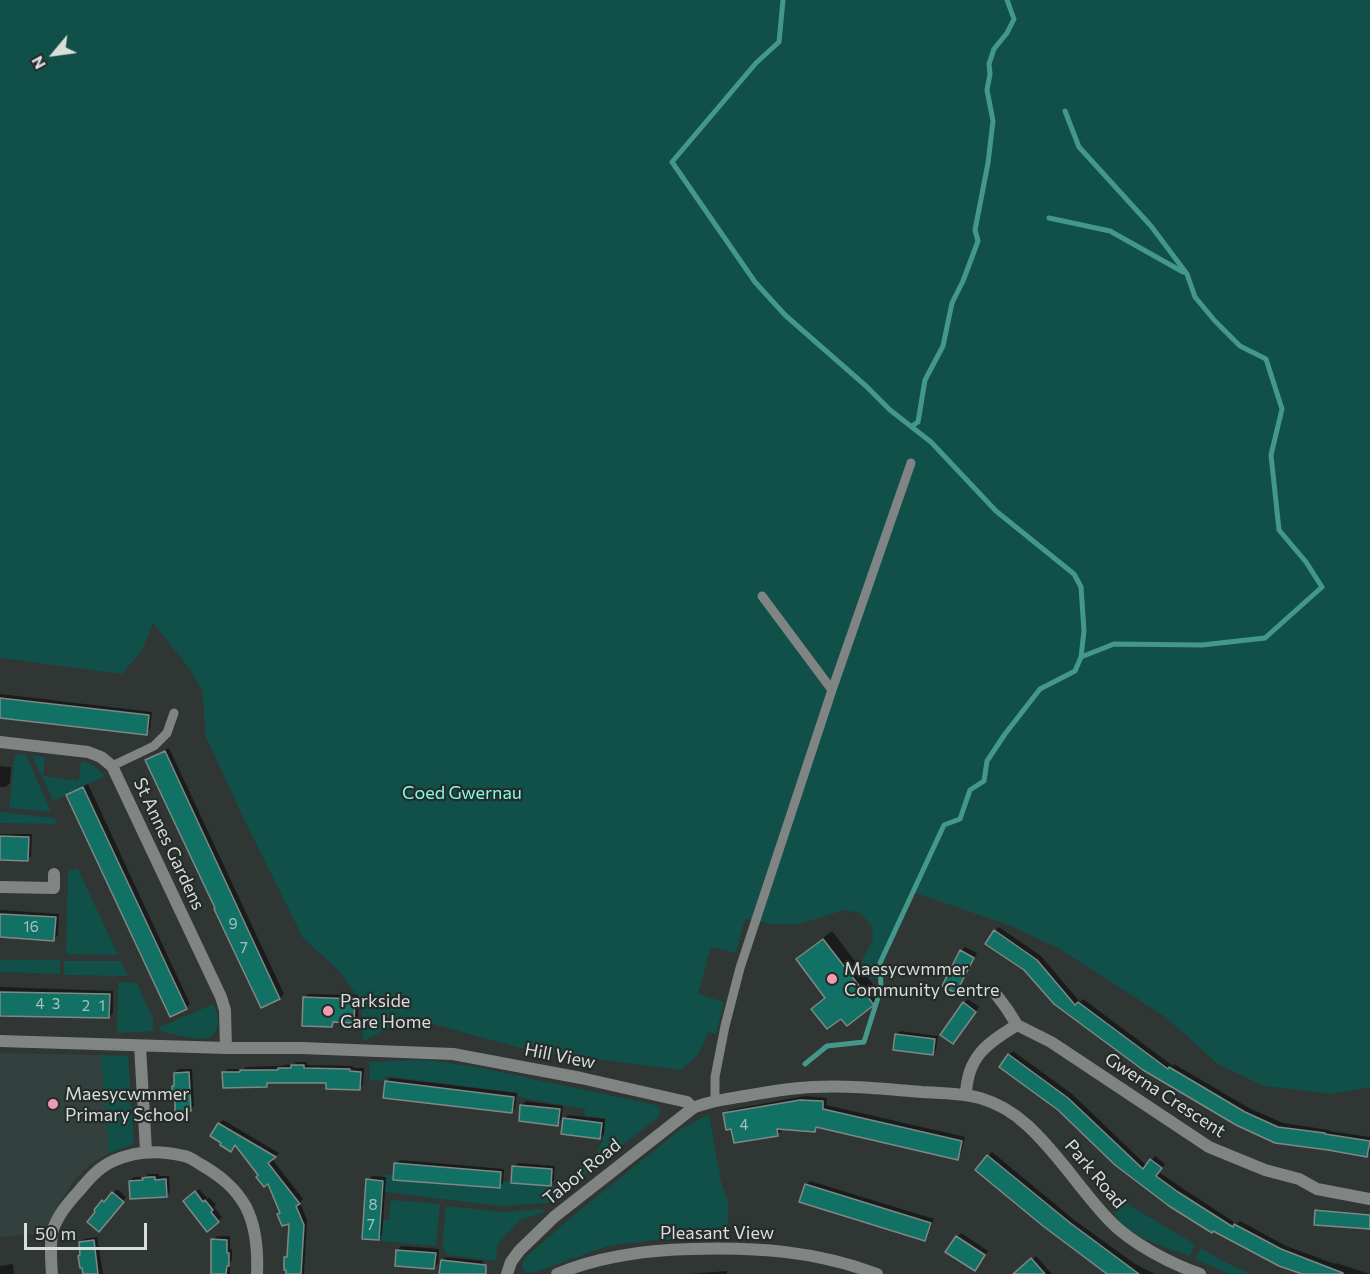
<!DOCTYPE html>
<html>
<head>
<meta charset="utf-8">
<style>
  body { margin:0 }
  #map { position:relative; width:1370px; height:1274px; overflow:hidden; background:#2f3634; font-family:Commissioner,sans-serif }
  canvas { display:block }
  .north { position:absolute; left:24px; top:24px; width:60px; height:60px; -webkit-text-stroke:4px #262c2a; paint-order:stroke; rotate:241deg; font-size:16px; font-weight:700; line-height:24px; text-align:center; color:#d9dddc }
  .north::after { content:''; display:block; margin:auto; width:21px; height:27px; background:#d9dddc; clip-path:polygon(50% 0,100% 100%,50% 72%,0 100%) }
  .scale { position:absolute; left:24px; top:1223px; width:123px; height:27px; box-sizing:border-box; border:3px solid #d9dddc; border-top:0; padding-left:8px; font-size:18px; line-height:21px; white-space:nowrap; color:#d9dddc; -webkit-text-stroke:4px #262c2a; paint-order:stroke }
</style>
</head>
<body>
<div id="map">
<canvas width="1370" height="1274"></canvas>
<div class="north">N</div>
<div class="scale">50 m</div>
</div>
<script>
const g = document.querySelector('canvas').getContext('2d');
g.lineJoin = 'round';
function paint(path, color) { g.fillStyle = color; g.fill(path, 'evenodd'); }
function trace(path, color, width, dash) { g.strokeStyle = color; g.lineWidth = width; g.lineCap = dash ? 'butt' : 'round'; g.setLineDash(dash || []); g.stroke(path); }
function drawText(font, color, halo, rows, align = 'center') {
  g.font = font + ' Commissioner,sans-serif'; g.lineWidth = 4.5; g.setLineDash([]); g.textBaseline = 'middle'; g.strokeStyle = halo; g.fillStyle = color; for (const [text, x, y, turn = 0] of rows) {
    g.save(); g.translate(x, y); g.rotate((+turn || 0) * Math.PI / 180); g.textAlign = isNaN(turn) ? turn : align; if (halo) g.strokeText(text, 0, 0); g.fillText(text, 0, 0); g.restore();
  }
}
paint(new Path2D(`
  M0,1053L101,1055L109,1153L89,1165L75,1179L62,1198L53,1215L46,1233L0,1237Z`), '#33413e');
paint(new Path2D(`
  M0,0H1370V1087L1332,1094L1264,1086L1219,1065L1164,1016L1058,948L1011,926L913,892L880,963L881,979L865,978L862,960L873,940L872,926L860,913L844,910L796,925L772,924L745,919L736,953L711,947L698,994L724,1002L716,1034L709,1032L697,1056L681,1070L531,1051L411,1018L400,1022L363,1041L361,1001L338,970L303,938L243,817L206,737L202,690L189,668L153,623L142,650L122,674L0,658Z
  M15,754L26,755L51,812L9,808Z
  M32,755L45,757L43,776L79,781L81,761C92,763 98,768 105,776L53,801Z
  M0,812L54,818L58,824L0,823Z
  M78,869L118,955L66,954L68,871Z
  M0,960H60V974L0,972Z
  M64,961H121L128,976L64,975Z
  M118,982L137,983L153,1019V1031L117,1033Z
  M213,1004C217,1011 220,1019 217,1027C216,1033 214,1036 208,1038C199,1041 170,1033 159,1031L160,1026H163Z
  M101,1055L128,1056L134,1144L109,1153Z
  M426,1060L477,1067L655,1105L660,1109V1113L657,1118L549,1203L501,1206L384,1192L387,1178L383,1177V1174L393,1175L394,1180L490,1188H499L500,1181L561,1187C577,1174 595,1162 602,1142C605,1134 604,1126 606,1118L585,1116V1109L518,1097V1093L386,1076L385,1081L370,1080L369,1062Z
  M709,1114L721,1182L728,1200V1238L655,1240L608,1246L535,1272H526L522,1269V1264L525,1258L574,1215L681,1129Z
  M1117,1198L1195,1244L1190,1256C1166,1248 1125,1236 1114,1212Z
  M391,1200L440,1204L436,1246L381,1241L383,1220H389Z
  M446,1206L504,1212L543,1209L545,1212L520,1220L500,1241L497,1247L496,1261L447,1255L442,1247Z
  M1201,1248L1225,1262L1251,1274H1229L1195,1259Z`), '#105048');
paint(new Path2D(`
  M0,694L152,712L150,729L146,733L0,716Z
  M169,748L284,994L280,998L261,1006L147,761L151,757Z
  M0,766L11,767L10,783L6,787H0Z
  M88,784L190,1004L186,1008L68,795L72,791Z
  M0,834H32L31,856L27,860H0Z
  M0,910L59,914L58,935L54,939L0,937Z
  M999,927L1041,956L1080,1002L1083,999L1173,1066L1174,1064L1249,1108L1283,1123L1329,1130V1131L1370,1137V1154L1367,1155L1276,1141L1144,1069L995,931Z
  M832,931L881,995L873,1004L827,997L798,960L806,951Z
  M965,947L977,953L959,987L955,991L961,951Z
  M0,987L113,991V1013L109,1017L0,1013Z
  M308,994L358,995V1018L354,1022L336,1021L332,1025L304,998Z
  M968,999L979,1007L953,1043L964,1003Z
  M900,1031L938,1036L936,1050L932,1054L896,1035Z
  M1013,1051L1072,1094L1147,1166L1155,1156L1165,1164L1159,1172L1182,1188L1237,1224L1240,1221L1286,1246L1335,1264L1336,1263L1370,1274H1306L1213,1229L1009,1055Z
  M297,1062H307V1065L353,1066V1068H364L363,1084L360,1088L328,1081L270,1082L266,1086L224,1073L228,1069H244L246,1067L282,1066L284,1065L294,1064Z
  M179,1069H192L194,1106L190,1110L173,1087L176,1084L175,1073Z
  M390,1078L517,1093L515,1108L511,1112L386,1082Z
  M805,1096L827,1098L826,1105L965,1137L961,1154L957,1158L819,1126L815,1130L781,1128L782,1130L778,1134L732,1127L725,1114L729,1110Z
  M526,1101L563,1106L561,1120L557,1124L522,1105Z
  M568,1115L605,1119L604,1134L600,1138L564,1119Z
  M223,1120L279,1153L272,1159L303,1199L300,1202L307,1220L304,1274H287L286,1258L289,1255L290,1221L281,1213L269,1181L260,1175L236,1144L231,1150L219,1124Z
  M992,1152L1073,1219L1135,1264L1155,1274H1110L988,1156Z
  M400,1160L504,1169L503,1183L499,1187L396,1164Z
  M518,1163L555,1166L554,1180L550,1184L514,1167Z
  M148,1174H159V1176H169L170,1192L166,1196L130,1181L134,1177H146Z
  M372,1176L386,1177L382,1235L378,1239L368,1180Z
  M810,1181L934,1219L928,1236L925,1240L806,1185Z
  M117,1189L126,1197L103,1226V1201L107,1198L108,1199Z
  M199,1189L208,1199L209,1197L216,1205L214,1207L222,1217L218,1221L189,1197Z
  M1318,1209L1370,1214V1228L1317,1211Z
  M961,1233L988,1251L974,1270L957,1237Z
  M217,1236H230V1249H232V1260L230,1263V1274H213V1240Z
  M97,1237L103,1274H84L80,1243L84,1239Z
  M401,1246L439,1249L438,1263L434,1267L397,1250Z
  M1036,1256L1052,1274H1021L1019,1271Z
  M446,1257L483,1261L482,1274H441L442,1261Z
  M13,1264L14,1274H0V1266Z
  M727,1271V1274H689Z`), '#0007');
trace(new Path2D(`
  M783,0L779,42L756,63L672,162L755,282L785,315L866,386L890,410L931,442L996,511L1074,574L1081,587L1084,631L1081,657L1075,671L1040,689L1005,734L987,761L984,781L970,790L960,819L944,825L880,963L881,988L864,1042L827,1046L805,1064
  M1065,111L1079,147L1151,226L1187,274L1195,297L1215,321L1240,346L1266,359L1282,409L1271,455L1279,530L1306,562L1322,587L1265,638L1202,645L1114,644L1081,657
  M1049,218L1110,231L1183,272
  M912,426L918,422L925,380L943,346L952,303L963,281L978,241L975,230L988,163L993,121L987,90L990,74L989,64L994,49L1007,33L1014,19L1007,0`), '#44988b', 5);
const building = new Path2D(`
  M0,698L149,715L147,735L0,718Z
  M165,751L280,999L261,1008L214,909L215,908L145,760Z
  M83,787L187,1009L170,1017L66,795Z
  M0,836L29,837L28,861L0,860Z
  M0,914L56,917L54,941L0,937Z
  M994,930L1037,960L1075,1005L1078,1002L1168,1069L1169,1067L1245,1112L1278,1127L1325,1133V1134L1370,1141L1367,1157L1328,1150L1275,1143L1236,1125L1143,1070L1054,1004L1024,970L985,944Z
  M823,939L874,1005L847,1026L841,1019L827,1029L811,1009L825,998L796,959Z
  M960,950L974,958L956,993L942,986Z
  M0,992L110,994L109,1018L0,1016Z
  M303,997L355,999L354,1023L333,1022L332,1027L302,1026Z
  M963,1002L976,1012L953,1044L940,1035Z
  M895,1034L935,1039L933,1055L893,1050Z
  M1008,1054L1068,1098L1143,1169L1150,1159L1162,1168L1156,1176L1178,1192L1233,1227L1234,1224L1281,1249L1343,1273V1274H1302L1279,1266L1213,1231L1212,1233L1169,1206L1115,1165L1058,1110L999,1067Z
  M291,1065H304V1068L350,1069V1071L361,1072L360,1090L326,1089V1083H267V1087L223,1088L222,1072H240V1070H278V1068H291Z
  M189,1072L191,1111L175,1112V1099H172V1086H174V1073Z
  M385,1081L514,1097L512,1113L383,1098Z
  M800,1100L823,1101V1109L962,1141L958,1160L816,1127L815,1132L777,1129L778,1136L734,1143L731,1129L726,1130L723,1113Z
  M520,1105L560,1109L558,1126L519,1121Z
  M563,1118L602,1123L600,1139L561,1134Z
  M218,1123L276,1157L268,1163L300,1204L296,1206L304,1225L301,1274H286V1270H284V1257H287L289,1224L282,1226L277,1214L280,1213L268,1184L264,1187L256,1177L258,1175L235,1145L231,1152L220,1145L221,1143L210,1136Z
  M987,1155L1069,1222L1139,1274H1107L1043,1226L975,1170Z
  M394,1163L501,1172L500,1188L393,1180Z
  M512,1166L552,1169L551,1186L511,1183Z
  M149,1177H155V1180L166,1179L167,1197L130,1199L129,1181L143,1180L142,1178Z
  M366,1179L383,1181L379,1240L362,1239Z
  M805,1184L931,1223L925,1241L799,1202Z
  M195,1191L203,1202L205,1200L213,1210L211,1212L219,1222L207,1232L183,1201Z
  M112,1192L124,1202L99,1232L87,1222L95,1212L94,1210L102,1200L104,1202Z
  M1315,1210L1370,1215V1229L1314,1225Z
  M956,1236L985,1255L975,1271L945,1252Z
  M211,1239L227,1240V1253H229V1266H227L226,1274H211Z
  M94,1240L98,1274H83L82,1268H80L78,1256L80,1255L79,1242Z
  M396,1250L436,1253L434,1269L395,1266Z
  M1031,1258L1045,1274H1013Z
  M441,1260L486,1265V1274H439Z`);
paint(building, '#117165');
trace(building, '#808886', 1.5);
trace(new Path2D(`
  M762,596L832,690
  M112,766L154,746L167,733L174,713
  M715,1101V1077L725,1026L740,968L832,690L911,463`), '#808483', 9);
trace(new Path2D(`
  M0,742L88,752L101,757L112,766L221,997L225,1010L226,1048
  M0,887L54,888V874
  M995,993L1007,1009L1017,1025
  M0,1041L226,1048H302L453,1054L581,1078L687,1102L693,1108
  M140,1046L146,1151
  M966,1095C967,1057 987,1043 1017,1025L1051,1042L1209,1147L1265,1170L1299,1179L1317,1189L1370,1199
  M52,1274C51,1261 50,1246 52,1233C56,1217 68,1203 79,1191C89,1179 98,1168 113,1161C135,1151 160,1150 184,1156C190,1157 195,1161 200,1164C219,1175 235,1187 246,1207C256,1227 258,1252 257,1274
  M507,1274L511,1262L519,1251L554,1217L693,1108C709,1101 727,1099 745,1096C767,1092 790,1088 813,1087C849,1085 886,1089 922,1092C941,1093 962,1093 980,1098C997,1103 1014,1113 1027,1125C1059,1154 1081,1191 1110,1221C1131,1243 1171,1264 1200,1274
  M557,1274C600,1256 646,1250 692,1249C757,1247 816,1251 877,1274`), '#808483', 12);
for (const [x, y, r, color] of [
  [832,979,6,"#f19ab2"],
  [328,1011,6,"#f19ab2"],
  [53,1104,6,"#f19ab2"]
]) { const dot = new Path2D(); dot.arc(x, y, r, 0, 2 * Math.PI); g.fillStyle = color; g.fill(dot); trace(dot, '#262c2a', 2); }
drawText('15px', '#a7c2be', null, [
  ["9",233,924],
  ["16",31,927],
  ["7",244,948],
  ["4",40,1004],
  ["3",56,1004],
  ["2",86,1006],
  ["1",102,1006],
  ["4",744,1125],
  ["8",373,1205],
  ["7",371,1225]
]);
drawText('18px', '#82fce8', '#262c2a', [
  ["Coed Gwernau",462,793]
]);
drawText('18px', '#d9dddc', '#262c2a', [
  ["St Annes Gardens",169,844,65],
  ["Hill View",560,1056,11],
  ["Gwerna Crescent",1165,1095,33],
  ["Tabor Road",582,1172,-39],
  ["Park Road",1095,1174,50],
  ["Pleasant View",717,1233]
]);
drawText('18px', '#d9dddc', '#262c2a', [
  ["Maesycwmmer",844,969],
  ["Community Centre",844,990],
  ["Parkside",340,1001],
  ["Care Home",340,1022],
  ["Maesycwmmer",65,1094],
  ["Primary School",65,1115]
], 'left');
</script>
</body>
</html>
